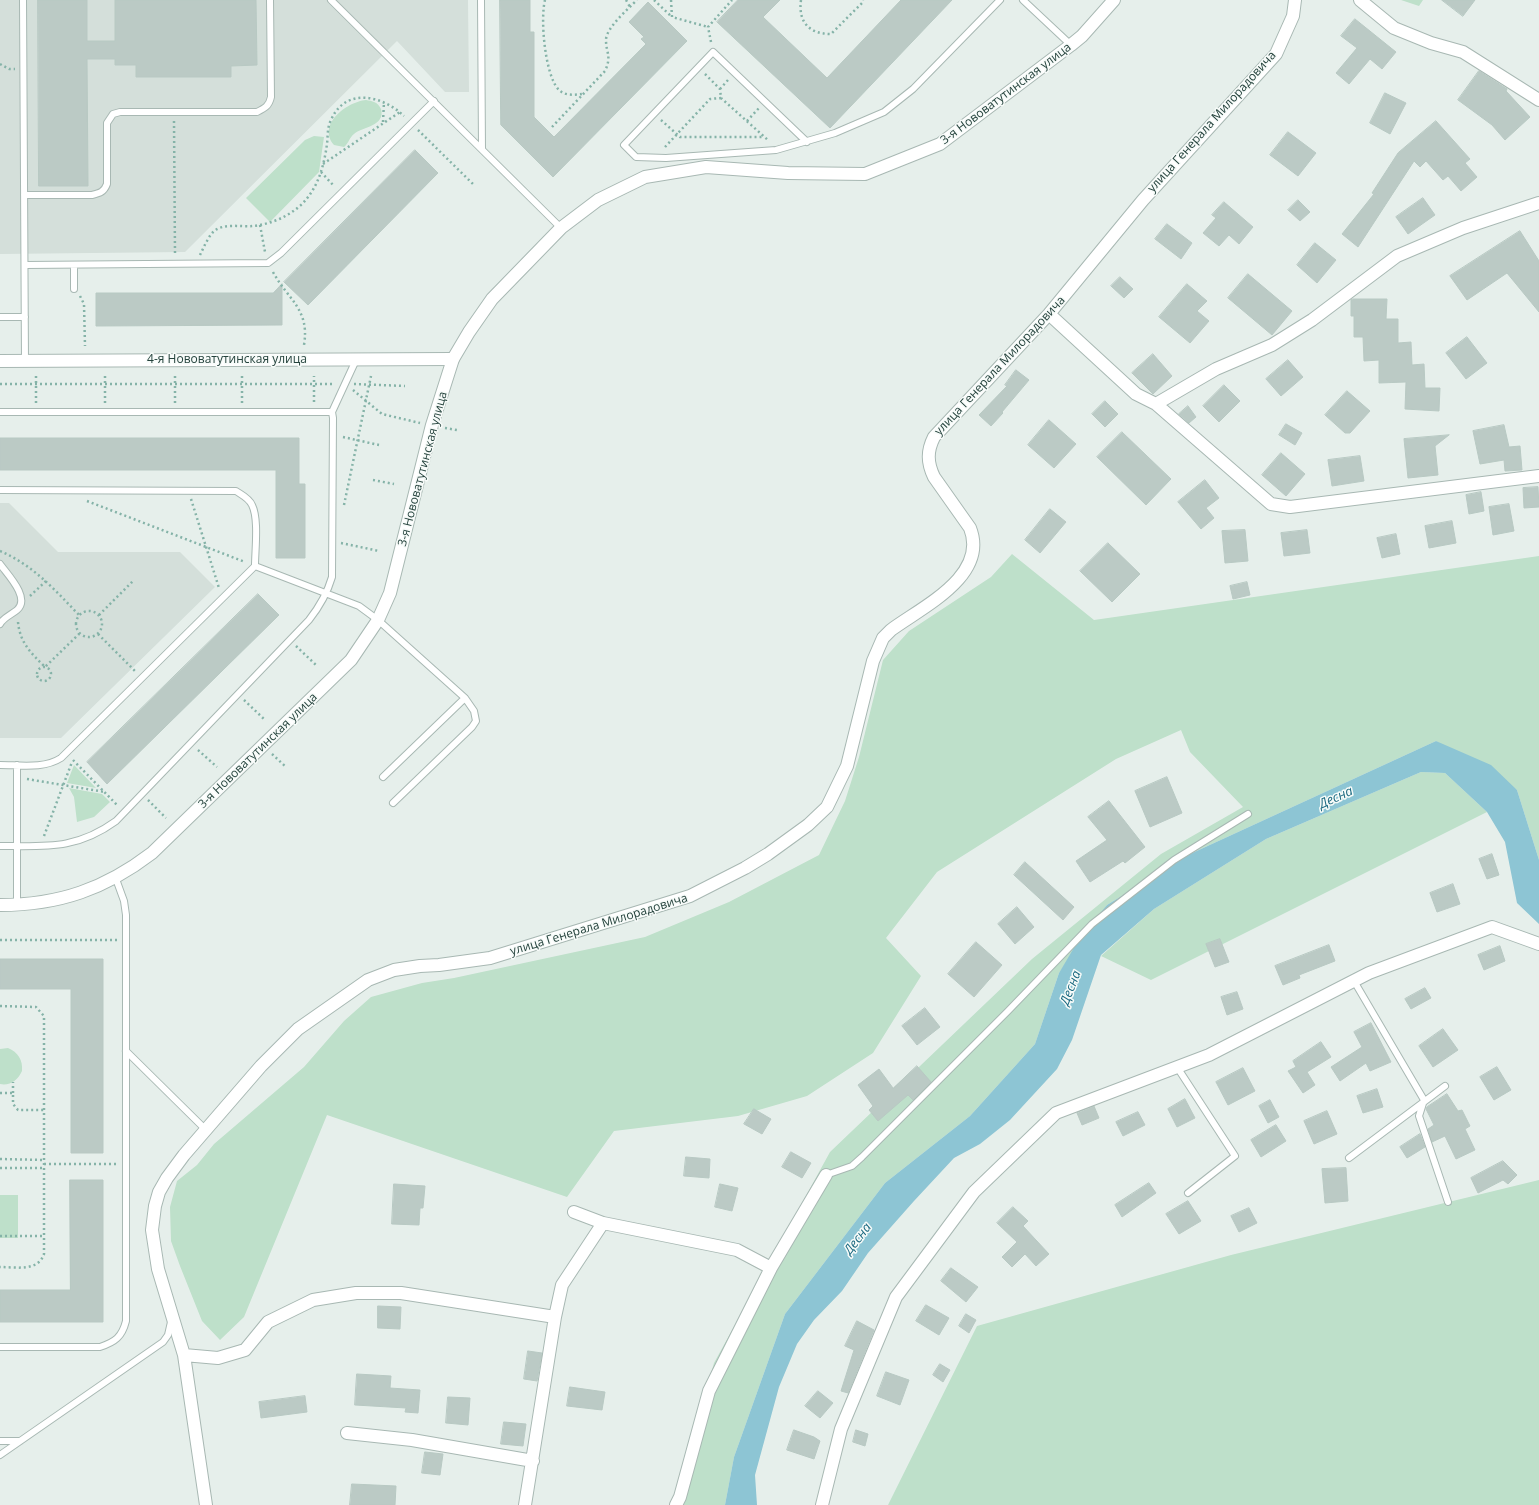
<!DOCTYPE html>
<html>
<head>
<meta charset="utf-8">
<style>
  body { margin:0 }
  canvas { display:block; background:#e6efeb }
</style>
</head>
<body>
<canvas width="1539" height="1505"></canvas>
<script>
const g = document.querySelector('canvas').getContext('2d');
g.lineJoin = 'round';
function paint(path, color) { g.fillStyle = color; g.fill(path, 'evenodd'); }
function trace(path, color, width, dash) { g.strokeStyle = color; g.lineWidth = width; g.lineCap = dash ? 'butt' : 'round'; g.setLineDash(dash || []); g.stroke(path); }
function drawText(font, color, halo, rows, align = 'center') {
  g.font = font + ' "Open Sans",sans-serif'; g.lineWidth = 3; g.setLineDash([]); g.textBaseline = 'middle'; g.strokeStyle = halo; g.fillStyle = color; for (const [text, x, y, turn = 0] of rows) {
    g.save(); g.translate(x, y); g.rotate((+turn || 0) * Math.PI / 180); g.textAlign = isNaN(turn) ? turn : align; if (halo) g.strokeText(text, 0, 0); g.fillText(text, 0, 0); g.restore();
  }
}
paint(new Path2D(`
  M0,0H468L469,92H445L397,41L185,252L0,254Z
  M0,503H9L58,552H180L215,587L61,738H0Z`), '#d4dfda');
paint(new Path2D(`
  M1401,0H1423L1419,6Z
  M366,100C372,101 378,102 381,109C386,126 362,127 354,134C349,138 349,143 344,147L334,145C317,125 346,102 366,100Z
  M314,136L324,137L319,172L270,222L246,198L305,140Z
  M1012,554L1094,620L1539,556V860L1517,790L1436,741L1188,855L1107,905L1059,973L1035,1044L970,1116L885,1183L785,1314L734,1457L725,1505H673L714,1363L830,1152L1032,959L1161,854L1243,807L1190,752L1181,730L1116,759L937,872L886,938L921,976L873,1053L807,1096L738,1116L614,1131L567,1197L327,1115L244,1317L220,1340L202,1321L180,1266L171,1241L170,1207L177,1181L197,1165L214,1144L304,1067L344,1021L371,997L422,983L454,978L645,937L729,902L819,855L845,801L859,757L883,660L909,631L991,577Z
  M74,765L96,788L67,783Z
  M1421,772L1445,773L1487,812L1151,980L1101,956L1154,909L1266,839Z
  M69,788L102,794L110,802L94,817L77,822L74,797Z
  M8,1048C18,1052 23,1060 22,1071C18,1080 10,1086 0,1084V1049Z
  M1539,1180V1505H888L977,1326L1231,1255Z
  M0,1195H18V1238H0Z`), '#bee0ca');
paint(new Path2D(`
  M1436,741L1491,765L1517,790L1539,860V924L1517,903L1505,842L1487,812L1445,773L1421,772L1266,839L1154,909L1101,955L1072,1040L1057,1069L1010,1120L980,1144L954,1158L914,1201L868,1253L842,1291L814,1320L797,1344L779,1387L755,1475L757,1505H725L734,1457L785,1314L885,1183L970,1116L1035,1044L1059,973L1081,936L1107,905L1188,855Z`), '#8dc5d4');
const building = new Path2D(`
  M38,0H87V41H115V0H256L257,65L231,66V77H136V65H115V59H87L88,186H39Z
  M500,0H530V32H534V117L554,137L646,44L641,39L644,37L629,22L648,2L687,41L553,177L501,125Z
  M738,0H780L763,17L827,78L901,0H952L830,128L717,22Z
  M1442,0H1475L1463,16Z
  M1355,19L1396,52L1382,69L1370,59L1349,84L1336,73L1357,48L1341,36Z
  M1479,71L1507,89L1506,91L1530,117L1505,140L1492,125L1458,100Z
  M1385,93L1406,103L1390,134L1370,123Z
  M1436,121L1470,159L1465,163L1477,177L1461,191L1448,176L1443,180L1426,161L1420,167L1414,161L1358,247L1342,234L1374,194L1372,193L1398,153Z
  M1288,132L1316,153L1298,176L1270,155Z
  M415,150L438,173L308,305L284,282Z
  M1423,198L1435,215L1408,234L1396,217Z
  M1298,200L1310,212L1300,221L1288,210Z
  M1224,202L1253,227L1239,244L1229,235L1219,246L1203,233L1216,218L1212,215Z
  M1167,224L1192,243L1181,259L1155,239Z
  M1520,231L1539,261V312L1507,273L1467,300L1450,276Z
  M1315,243L1336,260L1317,283L1297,265Z
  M1248,274L1292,311L1272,335L1228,298Z
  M1120,277L1133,289L1124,298L1111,286Z
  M282,284V325L96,326V293H273Z
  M1187,284L1207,301L1197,311L1209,321L1190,343L1159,317Z
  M1353,299H1387L1386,319H1398V343L1411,342L1412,365L1424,364L1425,388H1440L1439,411L1405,409L1406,382L1379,383V360L1364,361L1363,337H1354V316H1351V300Z
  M1467,337L1487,363L1466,379L1446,353Z
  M1153,354L1172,376L1153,394L1132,373Z
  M1288,360L1303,377L1281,396L1266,379Z
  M1016,370L1029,380L1002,412L1003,413L991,426L979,415L1007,386L1005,385Z
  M1224,385L1240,401L1219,422L1203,406Z
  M1347,391L1370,411L1350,433H1345L1325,415Z
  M1105,401L1118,414L1105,427L1092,414Z
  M1188,406L1196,417L1189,423L1179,414Z
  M1049,420L1076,444L1054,468L1028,445Z
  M1286,424L1302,433L1295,445L1279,435Z
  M1504,425L1509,447L1520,446L1522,470L1505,471L1504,460L1480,464L1473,431Z
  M1122,432L1171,479L1146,505L1097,457Z
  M1449,435L1435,446L1438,475L1408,478L1404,439Z
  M0,438H299V484H305V558H276V470H0Z
  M1281,453L1305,474L1286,496L1262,475Z
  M1360,456L1364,481L1332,486L1328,460Z
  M1205,480L1219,498L1206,508L1214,518L1201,529L1178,502Z
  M1538,487L1539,507L1524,508L1523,488Z
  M1481,492L1484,511L1469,514L1466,495Z
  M1509,504L1514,531L1493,535L1489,507Z
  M1050,509L1066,522L1040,553L1025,540Z
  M1452,521L1456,543L1429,548L1425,526Z
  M1245,530L1248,561L1225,563L1222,531Z
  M1307,530L1310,553L1284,556L1281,533Z
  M1396,534L1400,554L1382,558L1377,538Z
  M1108,543L1140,574L1112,602L1080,571Z
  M1247,582L1250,595L1233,599L1230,586Z
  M258,594L279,615L107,784L87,762Z
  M1167,777L1182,813L1150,827L1135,791Z
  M1109,801L1145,847L1125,863L1123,861L1090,882L1076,861L1107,840L1088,817Z
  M1492,854L1499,875L1487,879L1479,859Z
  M1025,862L1074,907L1063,920L1014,875Z
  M1453,884L1460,904L1437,912L1430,893Z
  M1017,907L1034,927L1015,944L998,924Z
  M1220,939L1229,962L1215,967L1206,944Z
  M976,942L1002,965L974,997L948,974Z
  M1329,945L1335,961L1299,975L1300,978L1283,985L1275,966Z
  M1500,946L1505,961L1484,970L1478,955Z
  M0,959H103V1153H71V989H0Z
  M1425,988L1431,998L1411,1009L1405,999Z
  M1237,992L1243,1009L1227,1015L1221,997Z
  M925,1008L940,1027L917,1045L902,1026Z
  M1371,1023L1391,1062L1370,1071L1366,1063L1340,1081L1331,1067L1362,1047L1354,1032Z
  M1443,1029L1458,1050L1433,1067L1419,1046Z
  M1321,1042L1331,1057L1307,1072L1315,1085L1303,1093L1288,1071L1296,1067L1293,1061Z
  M917,1066L931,1082L913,1100L908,1095L878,1121L869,1110L873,1106L858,1085L879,1069L893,1088Z
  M1497,1067L1511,1090L1494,1100L1480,1077Z
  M1243,1068L1255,1091L1228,1105L1216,1082Z
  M1377,1089L1383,1107L1363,1113L1357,1096Z
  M1447,1094L1458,1111L1462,1110L1470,1126L1465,1129L1475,1150L1456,1159L1445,1136L1432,1142L1428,1129L1434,1125L1426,1109L1427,1107Z
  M1185,1099L1195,1118L1177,1127L1168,1109Z
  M1270,1100L1279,1117L1268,1123L1259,1106Z
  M1094,1106L1099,1118L1082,1125L1077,1113Z
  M754,1109L771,1119L762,1134L744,1124Z
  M1327,1111L1337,1134L1314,1144L1304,1121Z
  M1138,1112L1145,1125L1123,1136L1116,1122Z
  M1276,1125L1286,1141L1261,1157L1251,1140Z
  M1420,1134L1425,1147L1407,1158L1400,1147Z
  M791,1152L811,1163L802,1178L782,1167Z
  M686,1157L710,1159L709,1178L684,1176Z
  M1503,1161L1517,1175L1508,1184L1503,1180L1478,1193L1471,1178Z
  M1346,1168L1348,1201L1325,1203L1322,1169Z
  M70,1180H103V1322H0V1290H70Z
  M1149,1183L1156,1193L1122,1217L1115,1205Z
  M394,1184L425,1186L423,1208H420L419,1225L392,1224Z
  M720,1184L738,1188L732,1211L715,1207Z
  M1188,1201L1201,1221L1179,1234L1166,1214Z
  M1013,1207L1028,1221L1023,1226L1049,1254L1036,1266L1025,1254L1012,1267L1002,1257L1017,1242L997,1223Z
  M1249,1208L1257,1223L1239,1232L1231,1216Z
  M951,1268L978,1287L966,1302L941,1281Z
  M926,1305L949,1318L939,1335L916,1321Z
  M378,1306L401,1307L400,1329L378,1328Z
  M966,1314L976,1320L969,1333L959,1326Z
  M857,1321L874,1330L848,1393L841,1391L854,1350L845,1346Z
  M528,1351L542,1353L537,1381L524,1379Z
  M940,1364L950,1370L943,1382L933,1375Z
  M886,1372L909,1380L900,1405L877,1396Z
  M357,1374L391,1376L390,1388L420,1390L418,1413L405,1412L406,1408L355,1405Z
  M570,1387L605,1392L602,1410L567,1406Z
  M818,1391L833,1403L820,1418L805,1406Z
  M305,1396L307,1412L261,1418L259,1402Z
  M448,1397L470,1398L468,1425L446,1423Z
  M504,1422L526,1424L523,1446L501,1444Z
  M794,1430L814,1437L820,1441L814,1459L787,1450Z
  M856,1430L868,1434L865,1446L853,1442Z
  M425,1452L443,1454L440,1475L422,1473Z
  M352,1484L396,1486L395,1505H350Z`);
paint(building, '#bbcac5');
trace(building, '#b8c9c3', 1);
const service = new Path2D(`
  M23,0L25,361
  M331,0L561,228
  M481,0L482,149
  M1023,0L1071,45
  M807,142L713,52L624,145L636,157L666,158L776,150L835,133L884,112L913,89L1000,0
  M24,195H92C100,193 104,192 107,184V123L113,114L120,112H257C265,108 269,106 271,97L270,0
  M25,265L268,263L281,253L434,101
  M74,265V289
  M0,317H25
  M0,412H332L333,418L332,577C327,594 320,606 309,620L116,821C76,850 46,846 0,846
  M332,412L356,360
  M0,490L236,491C242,495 249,498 252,505C259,519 255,550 255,566L61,758C44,769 20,765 0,765
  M0,564C7,574 31,598 17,610C11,615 4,617 0,624
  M255,566L359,606L378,620L465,698L474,711L476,721L472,727L393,803
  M383,777L465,698
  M17,905V765
  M1354,981L1424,1100L1419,1116L1448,1202
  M126,1051L205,1129
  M1177,1067L1235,1156L1188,1193
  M1349,1158L1445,1086
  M826,1175L852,1166L862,1157L1008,1011L1092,924L1174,860L1248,814
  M0,1347H100C115,1342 122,1337 126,1321V915L124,901L116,879
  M0,1441H20
  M0,1455L163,1342L168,1335L171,1322`);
const minor = new Path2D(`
  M1360,0L1394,28L1431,43L1463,52L1539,100
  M1049,314L1136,394L1156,404L1271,504L1290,507L1539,476
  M0,361L453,359
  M1156,404L1216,369L1272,345L1312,320L1397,256L1463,228L1539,203
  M574,1212L603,1223L737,1250L771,1268
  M184,1355L218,1358L245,1350L268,1322L313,1300L356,1293H401L555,1317
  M347,1433L412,1440L533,1461
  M206,1505L184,1355L158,1269L152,1230L155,1206L159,1192L167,1178L184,1155L261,1066L298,1029L368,980L394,970L420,966L439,965L490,958L690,896L745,868L768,854L808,825L827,807L847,766L873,661L883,638L891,630C922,607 989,576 970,528L934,477C927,462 927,451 934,437L1049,314L1143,200L1276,54L1293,16L1295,0
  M525,1505L555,1317L562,1285L603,1223
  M676,1505L680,1497L709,1391L771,1268L826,1175
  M822,1505L841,1429L896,1297L974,1192L1056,1113L1209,1055L1369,973L1492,927L1539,944`);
const tertiary = new Path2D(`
  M0,905C59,905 105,889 152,853L351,660L378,620L390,593L432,425L453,359L469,332L492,299L561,228L598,200L645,177L706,167L788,173L865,174L940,144L1071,45L1082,36L1114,0`);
trace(service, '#a8b8b3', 8);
trace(minor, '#a8b8b3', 14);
trace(tertiary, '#a8b8b3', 14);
trace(new Path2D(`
  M545,0C540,19 545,76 559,90C565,96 575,95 582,94
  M626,0L630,7
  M654,0L672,17
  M671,0L672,17L708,27
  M801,0C798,22 809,34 831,34L862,3L863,0
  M711,42L708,27L732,0
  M0,64L9,69H15
  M705,74L720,89L721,98L769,141
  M720,89L728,80
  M661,120L680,137H764
  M174,121L175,254
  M747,121L759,108
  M383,122L384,102
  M552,127L605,71C612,56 606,53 606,40C606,28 628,9 637,0
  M418,130L475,186
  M665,147L710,99L721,98
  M323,164L400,112
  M321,172L334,186
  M260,225L265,252
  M200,255C204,247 208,237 214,231C224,223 241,227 253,226C271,224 288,217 302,204C318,188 324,166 327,144C328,136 327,128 331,120C346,86 383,96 404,116
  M273,272C288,300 310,309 304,345
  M80,296L84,304L85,346
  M36,376V403
  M105,376V403
  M242,376V403
  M0,384H333
  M354,384L405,386
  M353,390L382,414L420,423
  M314,402V376
  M175,403V376
  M445,428L457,430
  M343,437L379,445
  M373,480L394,484
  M191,499L219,588
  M87,501L245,562
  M344,505L371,376
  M341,543L379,551
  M0,551C33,565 55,590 79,615
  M30,596L46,581
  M76 624a13 13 0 1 1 26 0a13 13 0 1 1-26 0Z
  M99,615L133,581
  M18,622C20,643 31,653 45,667L79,634
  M98,634L136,672
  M296,646L316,665
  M37 674a7 7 0 1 1 14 0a7 7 0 1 1-14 0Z
  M244,700L264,719
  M198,750L217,767
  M272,754L286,767
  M73,760L118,806
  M27,779L105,792
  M148,800L166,818
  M44,836L72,762
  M0,940H117
  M0,1006L36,1007L44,1016V1254C38,1272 16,1267 0,1267
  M0,1093H13V1104L18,1110H45
  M13,1093V1082
  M0,1159L44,1160
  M44,1164H117
  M0,1168H44
  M0,1236H44`), '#85b3a8', 2.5, [2, 3]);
trace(service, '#fff', 6);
trace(minor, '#fff', 12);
trace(tertiary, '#fff', 12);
drawText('12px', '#24423c', '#f7fbf9', [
  ["3-я Нововатутинская улица",1006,94,-37],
  ["улица Генерала Милорадовича",1212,122,-48],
  ["4-я Нововатутинская улица",227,360],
  ["улица Генерала Милорадовича",1000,366,-47],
  ["3-я Нововатутинская улица",423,469,-75],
  ["3-я Нововатутинская улица",258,751,-44],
  ["улица Генерала Милорадовича",599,925,-17]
]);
drawText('italic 13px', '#1b6980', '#f7fbf9', [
  ["Десна",1336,798,-24],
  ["Десна",1071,988,-69],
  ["Десна",858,1239,-52]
]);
</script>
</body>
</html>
